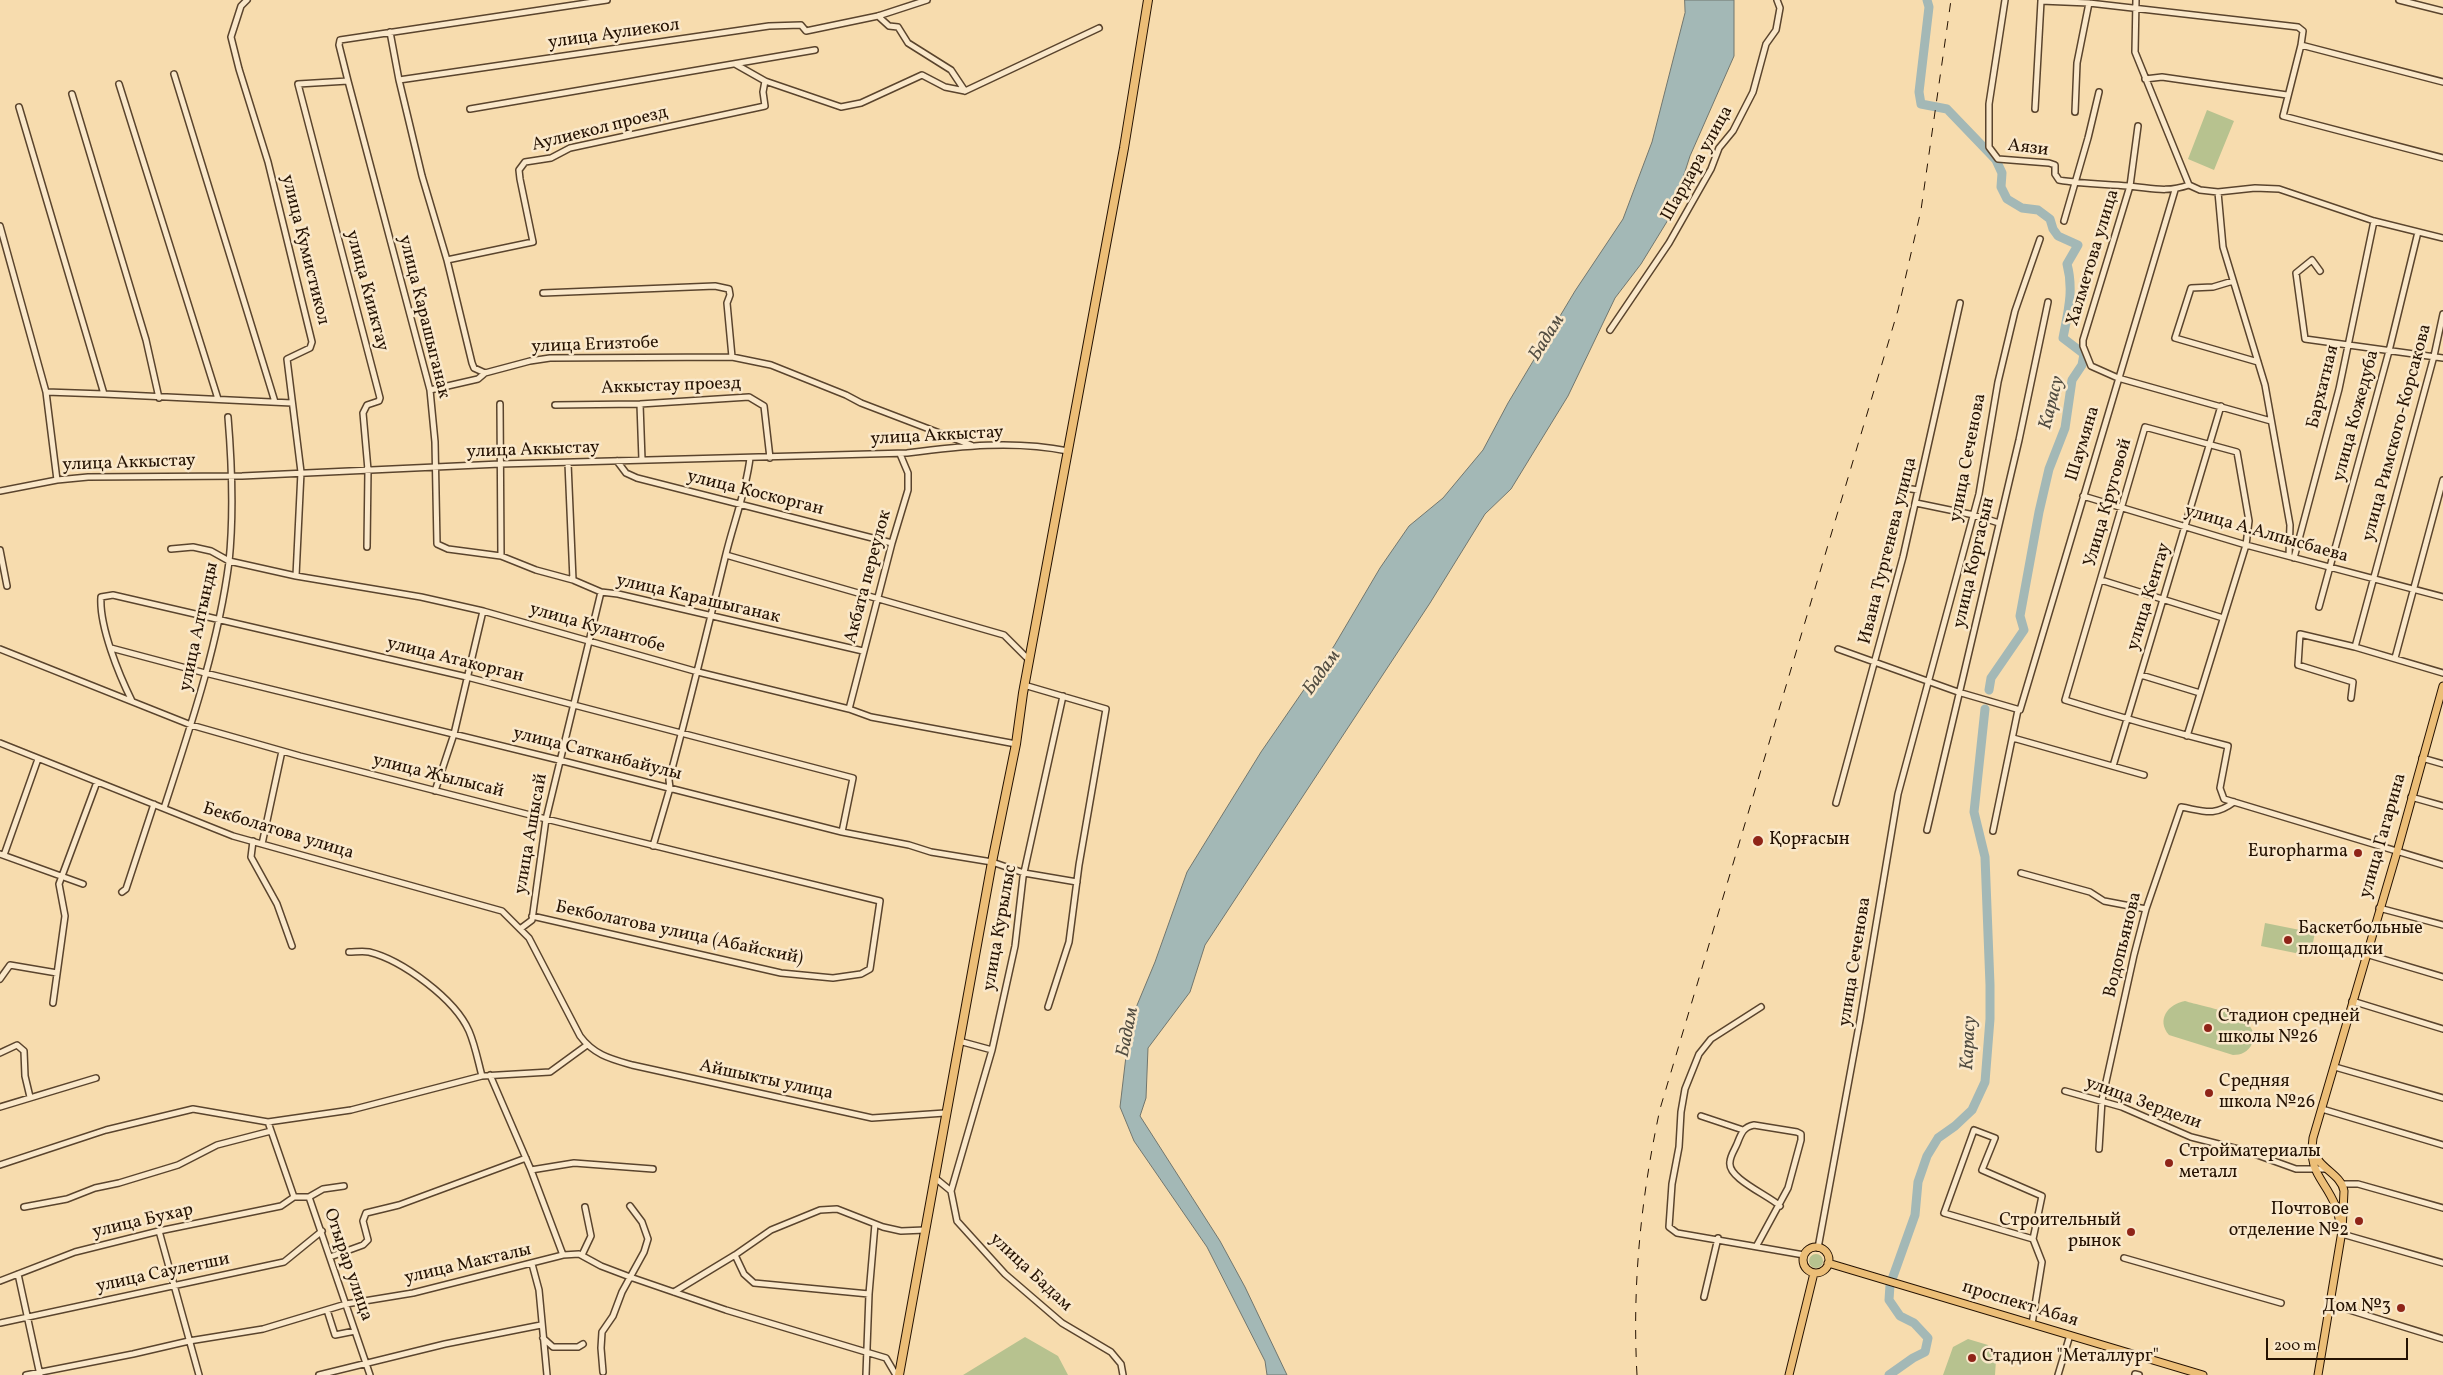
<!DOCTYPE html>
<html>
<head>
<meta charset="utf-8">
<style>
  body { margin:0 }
  #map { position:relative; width:2443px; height:1375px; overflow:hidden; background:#f7dcae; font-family:Vollkorn,serif }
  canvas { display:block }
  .scale { position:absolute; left:2266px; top:1338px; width:142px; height:22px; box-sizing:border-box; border:2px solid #251202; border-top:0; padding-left:6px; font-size:15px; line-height:18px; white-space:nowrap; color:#251202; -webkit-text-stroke:4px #fae8ca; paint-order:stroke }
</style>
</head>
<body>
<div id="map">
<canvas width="2443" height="1375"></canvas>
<div class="scale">200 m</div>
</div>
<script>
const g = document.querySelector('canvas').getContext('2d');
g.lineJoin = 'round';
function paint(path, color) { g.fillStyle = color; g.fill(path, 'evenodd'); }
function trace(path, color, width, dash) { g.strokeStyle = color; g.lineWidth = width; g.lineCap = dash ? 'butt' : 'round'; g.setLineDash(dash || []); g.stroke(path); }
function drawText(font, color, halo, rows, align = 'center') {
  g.font = font + ' Vollkorn,serif'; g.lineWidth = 5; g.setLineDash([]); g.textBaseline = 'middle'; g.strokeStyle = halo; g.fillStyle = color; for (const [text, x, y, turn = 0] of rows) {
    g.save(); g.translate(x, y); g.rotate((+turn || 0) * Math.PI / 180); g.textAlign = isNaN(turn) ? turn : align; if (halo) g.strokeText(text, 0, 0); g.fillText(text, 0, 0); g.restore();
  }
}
paint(new Path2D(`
  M2207,110L2234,121L2214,170L2188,159Z
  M2265,923L2315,933L2310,956L2261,946Z
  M2185,1001C2203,1007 2265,1015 2252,1044C2248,1052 2241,1055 2233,1055L2169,1035C2156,1020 2168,1004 2185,1001Z
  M1809 1261a7 7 0 1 1 14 0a7 7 0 1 1-14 0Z
  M1025,1337L1058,1356L1068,1375H963Z
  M1968,1339L1988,1345L1996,1360L1995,1375H1943L1953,1347Z`), '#b7c28f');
const water = new Path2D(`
  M1685,0H1734V56L1690,156L1671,215L1641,264L1615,298L1568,396L1511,489L1485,514L1430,603L1205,945L1190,992L1148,1048L1146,1098L1140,1116L1220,1241L1245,1287L1287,1375H1267L1265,1361L1207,1247L1134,1141L1120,1107L1130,1022L1155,962L1187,872L1261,752L1334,646L1380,568L1409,526L1443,498L1483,450L1508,403L1575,291L1623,219L1652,142L1685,13Z`);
paint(water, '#a3b8b6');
trace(water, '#71766e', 1);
trace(new Path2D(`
  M1927,0L1929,7L1919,92L1921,104L1947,109L1996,160L2002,173L2001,187L2007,199L2022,208L2038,210L2050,219L2053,229L2058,236L2078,245L2067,264C2074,290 2068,312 2063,338L2084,354L2082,365L2072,380L2065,428L2049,469L2039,512L2020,616L2024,630L1991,678L1989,690
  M1889,1375L1913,1358L1925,1352L1928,1338L1914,1323L1900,1316L1889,1300L1890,1285L1915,1215L1918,1182L1927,1156L1938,1138L1955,1126L1972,1110L1985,1082L1990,1019V985L1985,857L1974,812L1985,709`), '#a3b8b6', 9);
const minor = new Path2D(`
  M247,0L241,6L231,37L239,69L268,162L312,342L310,348L287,359L301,472L296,576
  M607,0L340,40L339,45L348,81L430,390L435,442L437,544L448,549L501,556L536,570L573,580L601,592L618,594L863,651
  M2005,0L1989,104V147L1998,159L2049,163L2055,165V174L2059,180C2082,184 2105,184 2128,186C2153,188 2165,193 2189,185
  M2136,0L2135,52L2189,185
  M2399,0L2443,11
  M878,16L889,26L898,27L908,43L951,70L965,91
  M390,32L399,80L769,26L801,25L806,31L878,16L927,0
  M2301,45L2283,116L2443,158
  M735,64L765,81
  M174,74L275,402
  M2145,79L2162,77L2287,95
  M399,80L422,176L447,260L472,363L474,368L485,373L530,361L550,358L732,357L771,365L846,395L861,403L971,445
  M348,81L298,84L380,398L379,401L367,405L363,413L368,470L367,547
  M119,84L218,399
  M72,94L146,340L159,398
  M19,107L104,394L292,403
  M470,109L815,50
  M2035,109L2041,1L2089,3L2298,27L2303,31L2301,45L2443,82
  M2075,112L2077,63L2089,3
  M2138,126L2130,186L2083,340V346L2091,366L2118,378L2271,421
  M2189,185L2200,190L2218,192L2255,188L2279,189L2374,221L2443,238
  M2218,192L2223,247L2265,385L2290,525L2289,556
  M2064,221L2088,138L2099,92
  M0,226L46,392L104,394
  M447,260L533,242L520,179L519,170L525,162L551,158L570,148L765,106L763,92L765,81L841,107L861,103L922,75L945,87L965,91L1099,28
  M2320,271L2312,260L2296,273L2305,339L2443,358
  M2233,281L2213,287L2191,288L2175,338L2258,362
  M543,293L715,286L729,289L730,295L727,303L732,357
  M1610,330L1669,243L1711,169L1719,148L1733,131L1753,92L1766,44L1776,30L1780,8L1777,0
  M430,390L478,379L485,373
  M46,392L57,480
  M500,404L501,556
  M640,404L642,460
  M555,405L640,404L749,397L764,406L770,458
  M617,461L626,473L637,478L892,543
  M568,463L573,580
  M1905,488L1918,490
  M0,491L57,480L88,477L242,476L500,464L907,453C961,446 1014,440 1068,451
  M2083,496L2246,545L2443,597
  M1916,503L1974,515L1999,523
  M171,549L193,547L211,551L229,561L296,576L421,597L483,611L698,672L849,709L871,717L1016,744
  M0,550L7,586
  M726,555L1004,635L1029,660
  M2294,558L2339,389L2374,221
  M2101,580L2223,618
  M2319,607L2389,351L2418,232
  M2355,647L2434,356L2443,314
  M111,648L205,673L559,760L842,832L909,845L931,852L992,862L1024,873L1077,882
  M0,649L191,725L300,756L546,819L880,901L870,969L861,974L833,978L781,973L532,916
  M1838,649L1958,692L2020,710L2175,190
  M2395,658L2443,480
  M2141,675L2200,693
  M1024,685L1106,709L1079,865L1069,942L1048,1007
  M2351,698L2353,682L2298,665L2300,634L2355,647L2443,673
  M132,701C119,675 99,626 101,597L113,595L467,677L853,778L842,832
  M849,709L892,543L908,490V473L900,454
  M2187,736L2246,545L2249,521L2237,452L2145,427L2065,700C2119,717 2173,732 2228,746L2220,788L2224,799L2443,865
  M2013,738L2144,775
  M0,743L233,836L502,911L529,938L580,1036C594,1055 611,1059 632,1065L872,1118L945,1113
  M2422,758L2443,764
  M2113,766L2221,406
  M435,791L454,734L483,611
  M2411,797L2443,806
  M1836,803L1903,557L1960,303
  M164,808C190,728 218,646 229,562C234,514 232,465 228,417
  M1927,830L2019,440L2048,302
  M1993,831L2018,710
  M253,841L251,857L277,904L292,946
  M262,844L282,751
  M653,846L670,788L669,780C689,706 707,632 725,558C733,524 746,492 750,458
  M0,854L83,884
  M4,855L38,759
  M2021,873L2090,892L2104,901L2146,909
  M122,892L126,889L154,804
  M2379,908L2443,925
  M520,929L532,920L546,819L601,592
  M349,952C355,952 363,951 369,952C402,960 455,999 469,1031C475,1045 478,1061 482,1076
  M2366,954L2443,977
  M0,979L10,965L57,973
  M2352,1001L2443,1029
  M53,1003L65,916L59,884L97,782
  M1761,1007L1711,1039L1699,1054L1685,1089L1681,1112L1679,1147L1672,1184L1669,1227L1677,1233L1804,1255
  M959,1041L992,1050
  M0,1053L17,1045L24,1051L25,1076L30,1097
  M2335,1067L2443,1098
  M490,1075L531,1170L563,1255
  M2065,1091L2122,1107L2191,1137L2246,1151L2296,1169H2327
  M0,1107L96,1078
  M2322,1109L2443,1145
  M1701,1116L1743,1130
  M268,1122L294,1197H309L370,1375
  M2099,1149L2102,1100L2134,955L2146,909L2181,807C2204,811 2214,817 2234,802
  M0,1165L106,1130L193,1109L268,1122L351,1110L482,1076L550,1072L587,1045
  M531,1170L574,1163L653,1169
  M934,1177L951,1191L957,1221L1005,1274L1062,1323L1111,1352L1121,1364L1123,1375
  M2343,1184H2358L2443,1208
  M951,1191L992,1050L1015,946L1023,877L1063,696
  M309,1197L323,1189L344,1186
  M24,1207L67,1199L95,1188L119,1183L178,1165L217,1145L271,1131
  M159,1231L199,1375
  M2342,1234L2443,1263
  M1757,1245L1788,1188L1801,1140V1134L1797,1132L1754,1125C1743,1127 1741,1134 1737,1144C1735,1149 1730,1156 1730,1162C1727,1178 1768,1195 1780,1206
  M1818,1248L1860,1020L1898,794L1979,494L1998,382L2015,311L2040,239
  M582,1255L591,1236L585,1207
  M735,1255L744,1274L754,1283L869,1294
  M330,1257L363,1245L368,1240L363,1221L366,1213L399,1205L526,1158
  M2124,1258L2281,1303
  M532,1264L539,1290L547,1375
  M18,1274L40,1375
  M0,1281L75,1252L159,1231L281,1206L294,1197
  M674,1292L735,1255L771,1230L820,1210L837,1209L883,1227L901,1231L925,1230
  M1704,1297L1718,1238
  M2330,1304L2443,1339
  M327,1310L335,1335L355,1331
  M0,1323L284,1262L322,1231
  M2032,1324L2042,1262L2033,1239L2042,1196L1982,1170L1995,1138L1974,1130L1944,1213L2033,1239
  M543,1338L553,1347H578L583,1344
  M603,1372L601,1348L602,1332L613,1316L622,1292L644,1252L648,1239L642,1222L630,1206
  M2135,1374L2139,1375
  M26,1375L133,1354L189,1341L263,1329L346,1304L413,1293L563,1255L579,1254L601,1266L630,1277L726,1310L886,1358L896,1375
  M319,1375L445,1344L541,1325
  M866,1375L869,1294L875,1224
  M2058,1375L2070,1335`);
const major = new Path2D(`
  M2314,1149C2316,1168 2341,1173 2344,1191L2342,1231L2318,1375
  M2342,1234C2340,1225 2339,1215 2336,1207C2324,1177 2308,1175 2313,1138L2397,852L2443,686
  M1803 1260a13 13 0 1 1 26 0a13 13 0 1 1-26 0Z
  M1828,1263L2203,1375
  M1789,1375L1814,1273`);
const highway = new Path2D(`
  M899,1375L992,862L1016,744L1023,693L1124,148L1148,0`);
trace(minor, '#5a442d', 8);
trace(major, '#251202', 9);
trace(highway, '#251202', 10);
trace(minor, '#fae8ca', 5);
trace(major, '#ecbe77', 7);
trace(highway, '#ecbe77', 8);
trace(new Path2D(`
  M1637,1375C1632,1285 1641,1197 1660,1109L1898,310L1921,210L1951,0`), '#251202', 1, [9, 9]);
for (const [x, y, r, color] of [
  [1758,841,6,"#8f2418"],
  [2358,853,5,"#8f2418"],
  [2288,940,5,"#8f2418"],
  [2208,1028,5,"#8f2418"],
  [2209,1093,5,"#8f2418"],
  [2169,1163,5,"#8f2418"],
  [2359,1221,5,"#8f2418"],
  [2131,1232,5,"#8f2418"],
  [2401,1308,5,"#8f2418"],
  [1972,1358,5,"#8f2418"]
]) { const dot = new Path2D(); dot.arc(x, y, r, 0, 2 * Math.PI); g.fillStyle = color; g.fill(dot); trace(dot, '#fae8ca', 2); }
drawText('18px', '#251202', '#fae8ca', [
  ["улица Аулиекол",614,35,-8],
  ["Аулиекол проезд",600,130,-14],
  ["Аязи",2028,149,7],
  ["Шардара улица",1698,164,-61],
  ["улица Кумистикол",304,250,76],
  ["Халметова улица",2094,258,-73],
  ["улица Кииктау",366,291,75],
  ["улица Карашыганак",423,317,76],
  ["улица Егизтобе",595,346,-2],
  ["Аккыстау проезд",671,387,-2],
  ["Бархатная",2324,387,-76],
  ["улица Кожедуба",2357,416,-75],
  ["улица Римского-Корсакова",2398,433,-75],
  ["улица Аккыстау",937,437,-3],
  ["Шаумяна",2084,444,-73],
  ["улица Аккыстау",533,451,-2],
  ["улица Сеченова",1969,458,-79],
  ["улица Аккыстау",129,464,-2],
  ["улица Коскорган",755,494,14],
  ["Улица Круговой",2109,503,-74],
  ["улица А.Алпысбаева",2266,535,16],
  ["Ивана Тургенева улица",1889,551,-76],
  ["улица Коргасын",1975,563,-77],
  ["Акбата переулок",869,577,-75],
  ["улица Кентау",2150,597,-73],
  ["улица Карашыганак",698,600,13],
  ["улица Алтынды",200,627,-78],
  ["улица Кулантобе",597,629,16],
  ["улица Атакорган",455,661,14],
  ["улица Сатканбайулы",597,755,14],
  ["улица Жылысай",438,777,14],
  ["Бекболатова улица",278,832,17],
  ["улица Ашысай",532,834,-80],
  ["улица Гагарина",2384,836,-74],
  ["улица Курылыс",1001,928,-80],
  ["Бекболатова улица (Абайский)",679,934,12],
  ["Водопьянова",2124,945,-76],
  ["улица Сеченова",1856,962,-81],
  ["Айшыкты улица",766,1081,12],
  ["улица Зердели",2143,1104,20],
  ["улица Бухар",143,1222,-13],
  ["Отырар улица",347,1265,71],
  ["улица Макталы",468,1265,-13],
  ["улица Бадам",1030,1273,43],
  ["улица Саулетши",163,1274,-12],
  ["проспект Абая",2020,1305,17]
]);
drawText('18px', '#251202', '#fae8ca', [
  ["Қорғасын",1769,841],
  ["Europharma",2348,853,"right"],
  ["Баскетбольные",2298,930],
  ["площадки",2298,951],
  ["Стадион средней",2218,1018],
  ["школы №26",2218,1039],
  ["Средняя",2219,1083],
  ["школа №26",2219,1104],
  ["Стройматериалы",2179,1153],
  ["металл",2179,1174],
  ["Почтовое",2349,1211,"right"],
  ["отделение №2",2349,1232,"right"],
  ["Строительный",2121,1222,"right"],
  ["рынок",2121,1243,"right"],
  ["Дом №3",2391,1308,"right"],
  ["Стадион \"Металлург\"",1982,1358]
], 'left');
drawText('italic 19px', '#514c41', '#fae8ca', [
  ["Бадам",1548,338,-58],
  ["Карасу",2053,403,-76],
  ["Бадам",1323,673,-54],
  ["Бадам",1129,1032,-79],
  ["Карасу",1970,1043,-87]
]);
</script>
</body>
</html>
